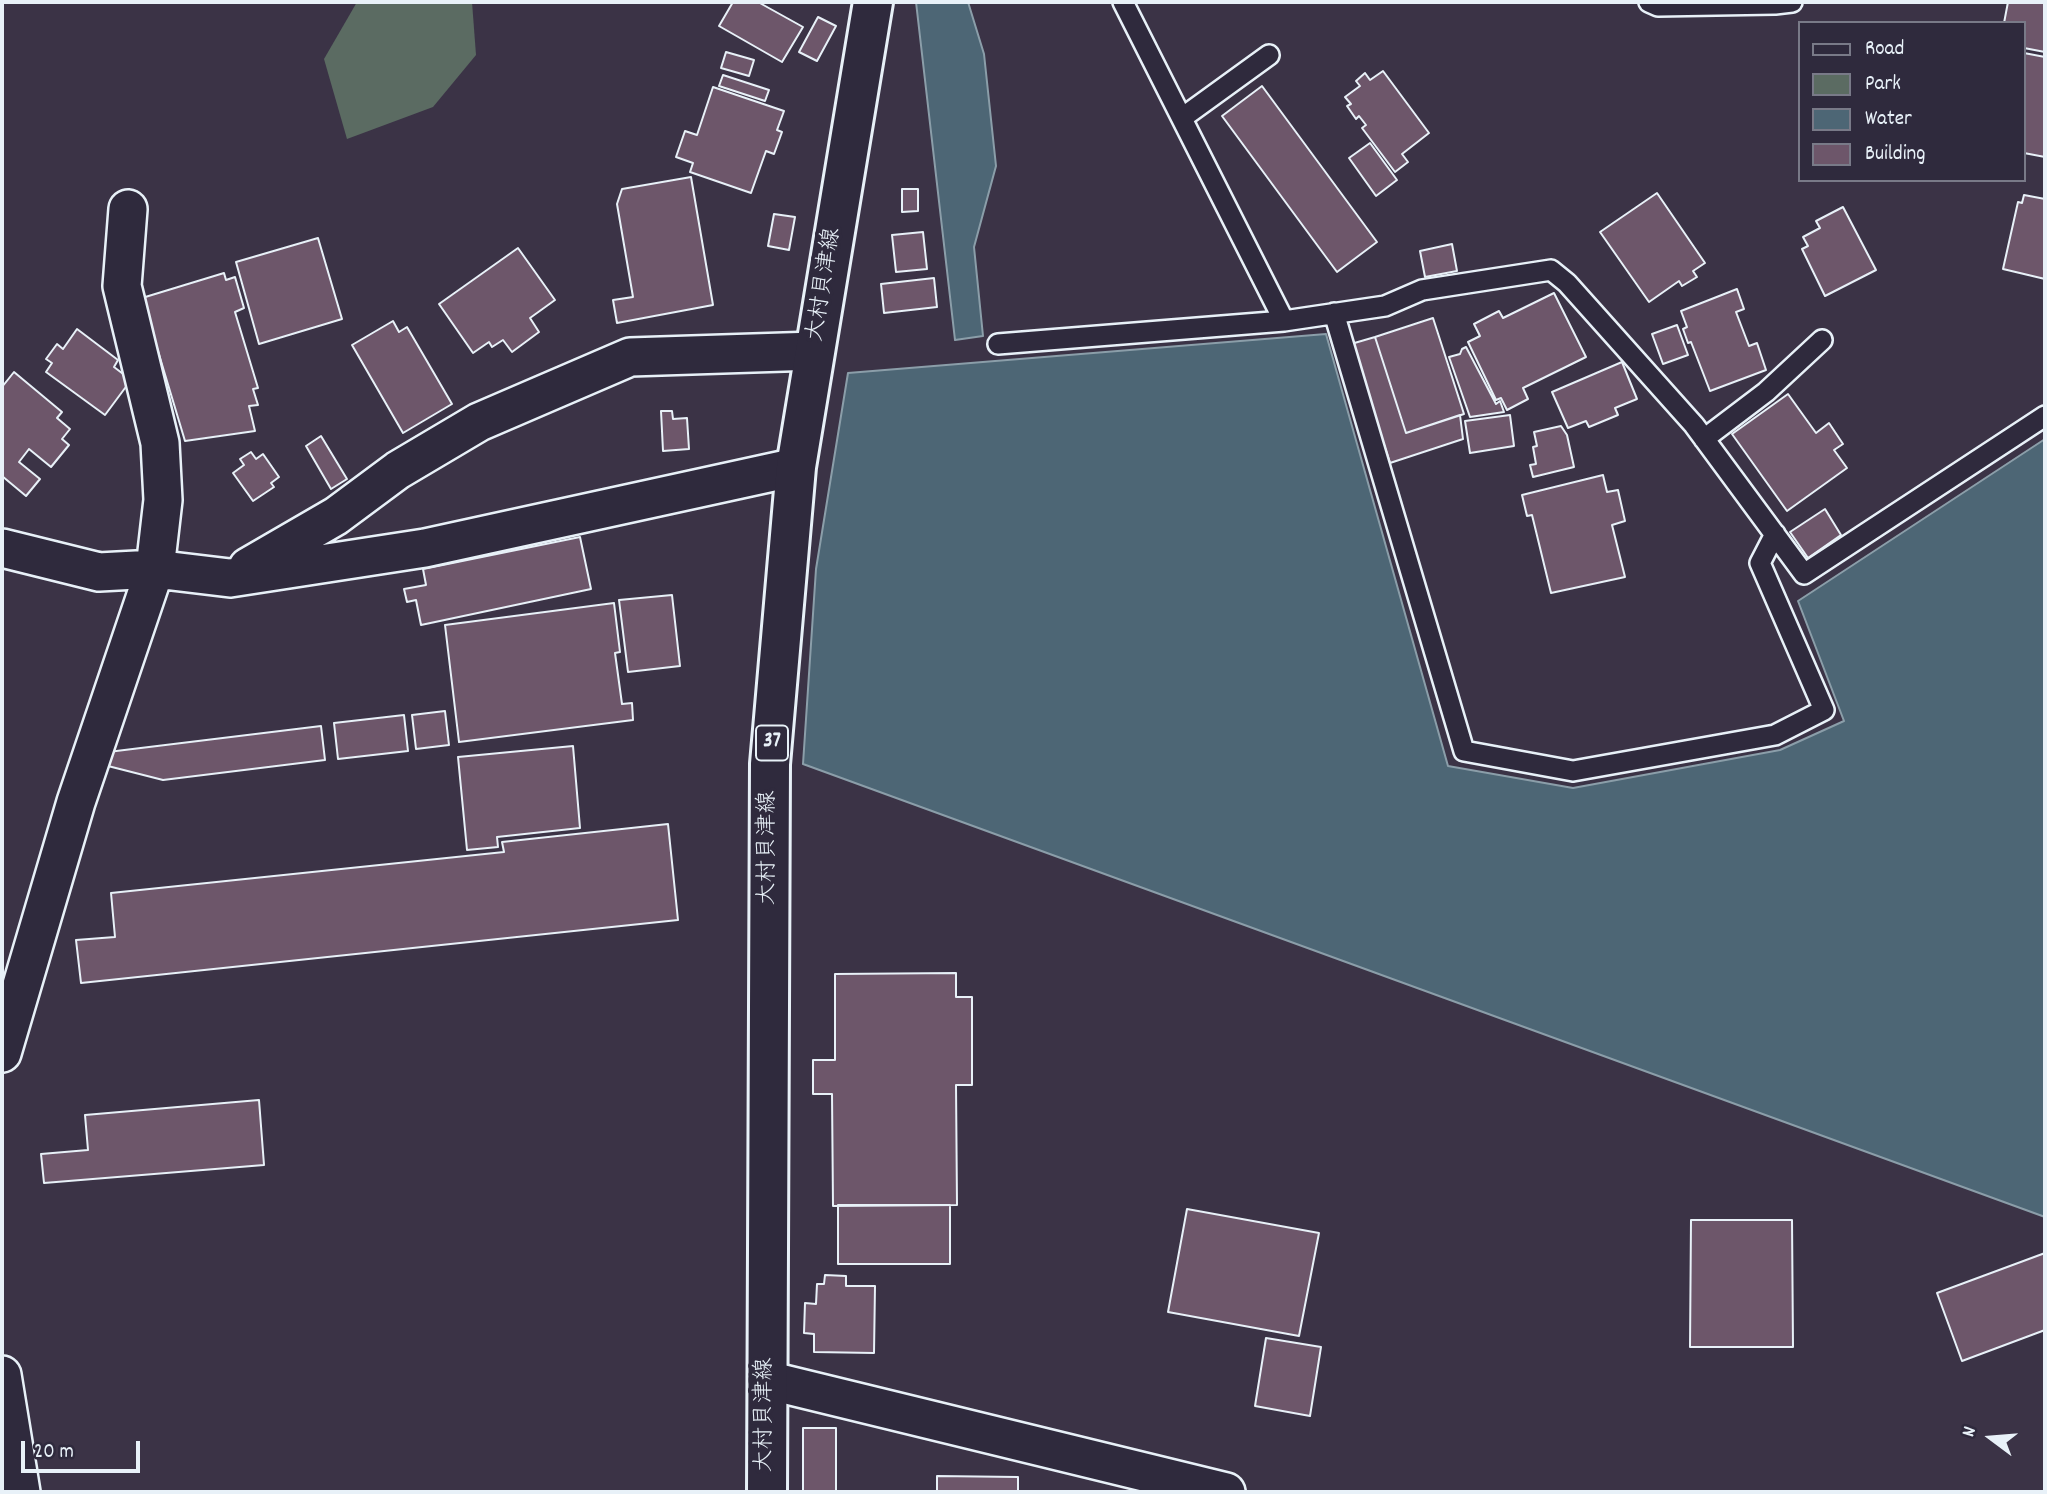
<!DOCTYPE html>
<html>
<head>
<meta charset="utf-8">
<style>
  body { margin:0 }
  #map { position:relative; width:2047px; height:1494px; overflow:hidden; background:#3b3346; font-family:Dekko,sans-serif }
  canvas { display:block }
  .frame { position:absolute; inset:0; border:4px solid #e8f1f8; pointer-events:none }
  .legend { position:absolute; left:1798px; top:21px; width:228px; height:161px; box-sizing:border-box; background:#2f2a3d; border:2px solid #797a88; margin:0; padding:9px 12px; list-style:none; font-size:21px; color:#e8f1f8 }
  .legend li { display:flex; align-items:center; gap:14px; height:35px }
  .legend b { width:35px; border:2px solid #797a88 }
  .north { position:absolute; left:1956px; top:1403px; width:70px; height:70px; -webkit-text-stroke:5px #2f2a3d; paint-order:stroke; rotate:286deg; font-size:19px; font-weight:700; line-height:28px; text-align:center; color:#e8f1f8 }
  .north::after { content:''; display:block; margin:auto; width:24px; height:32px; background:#e8f1f8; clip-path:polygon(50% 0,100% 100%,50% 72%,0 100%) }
  .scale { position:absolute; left:21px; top:1441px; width:119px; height:32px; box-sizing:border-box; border:4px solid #e8f1f8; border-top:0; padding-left:9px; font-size:21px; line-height:24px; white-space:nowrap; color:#e8f1f8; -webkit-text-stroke:5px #2f2a3d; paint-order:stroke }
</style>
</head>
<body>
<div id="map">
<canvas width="2047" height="1494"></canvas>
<div class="frame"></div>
<ul class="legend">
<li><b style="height:9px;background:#2f2a3d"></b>Road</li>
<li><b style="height:19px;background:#5b6b62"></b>Park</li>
<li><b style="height:19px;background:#4d6675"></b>Water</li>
<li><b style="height:19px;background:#6d566a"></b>Building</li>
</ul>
<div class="north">N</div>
<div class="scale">20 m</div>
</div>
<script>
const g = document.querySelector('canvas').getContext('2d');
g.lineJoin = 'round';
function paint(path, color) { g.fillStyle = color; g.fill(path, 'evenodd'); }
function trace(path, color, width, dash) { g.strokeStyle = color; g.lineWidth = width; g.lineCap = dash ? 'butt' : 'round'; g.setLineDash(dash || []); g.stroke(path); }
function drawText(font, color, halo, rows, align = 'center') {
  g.font = font + ' Dekko,"Klee One",sans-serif'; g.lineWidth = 7; g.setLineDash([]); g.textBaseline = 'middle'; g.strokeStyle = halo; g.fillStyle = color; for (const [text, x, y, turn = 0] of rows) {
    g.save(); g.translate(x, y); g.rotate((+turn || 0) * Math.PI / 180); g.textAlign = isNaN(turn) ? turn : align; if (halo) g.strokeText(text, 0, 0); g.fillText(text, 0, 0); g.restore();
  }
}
paint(new Path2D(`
  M357,2H472L476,55L433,107L347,139L324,59Z`), '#5b6b62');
const water = new Path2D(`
  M916,2H968L984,54L996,166L974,247L983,336L955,340Z
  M1326,334L1448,766L1573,788L1780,750L1844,721L1798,601L2045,439V1217L803,764L816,569L848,373Z`);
paint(water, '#4d6675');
trace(water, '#8b9ea9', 2);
const building = new Path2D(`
  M733,2H758L803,27L782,62L719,26Z
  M2008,2H2045V52L2024,48V23H2004Z
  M818,17L836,26L817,61L799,52Z
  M726,52L754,60L749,76L721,68Z
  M2024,53L2045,57V157L2024,153Z
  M1383,71L1429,133L1402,154L1408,162L1395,172L1362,128L1366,125L1359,116L1356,119L1347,106L1351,104L1345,97L1360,86L1356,81L1365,73L1370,80Z
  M723,75L769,90L765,101L719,86Z
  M1262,86L1377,242L1337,272L1222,116Z
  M713,87L784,111L777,130L782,132L774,154L766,151L751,193L690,172L693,163L676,157L685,131L697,135Z
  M1370,143L1397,180L1376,196L1349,158Z
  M691,177L713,305L617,323L613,300L633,297L617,204L622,189Z
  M902,189H918V211L902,212Z
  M1657,193L1705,263L1693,271L1697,277L1682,286L1679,281L1649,302L1600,232Z
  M2024,195L2045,199V279L2003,269L2018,202L2022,203Z
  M1843,207L1876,270L1825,296L1802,249L1808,246L1803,237L1820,228L1816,221Z
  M774,214L795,217L789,250L768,246Z
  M923,232L927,269L896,272L892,235Z
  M318,238L342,319L259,344L236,262Z
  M1452,244L1457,271L1425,277L1420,251Z
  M518,248L555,300L530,318L539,332L512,352L503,340L492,347L489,342L473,353L439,304Z
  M224,273L226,280L235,277L244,308L235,312L258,388L253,389L258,405L249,406L255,431L185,441L142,298Z
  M934,278L937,307L884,313L881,284Z
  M1737,289L1744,309L1736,312L1749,346L1757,343L1766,370L1710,391L1691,342L1688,343L1683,329L1687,327L1681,311Z
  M1554,293L1586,357L1523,388L1528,399L1507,410L1501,398L1496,400L1468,342L1480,336L1474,324L1499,311L1503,318Z
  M1433,318L1464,414L1406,433L1375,337Z
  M393,321L399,332L407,327L452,404L403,433L352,345Z
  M1677,325L1688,355L1663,364L1652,334Z
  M77,329L118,360L114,367L131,380L105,415L46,372L52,363L46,359L57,344L63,349Z
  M1375,337L1406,433L1460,415L1463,439L1390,463L1351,344Z
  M1466,347L1496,404L1500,401L1504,412L1470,417L1449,357L1460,354L1462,349Z
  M1622,362L1637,399L1615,408L1618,415L1589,427L1586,421L1568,428L1552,392Z
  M14,372L62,412L57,418L70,429L62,439L69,445L51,467L29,449L19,462L40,479L26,496L2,476V387Z
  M1788,394L1816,433L1829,423L1843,444L1834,450L1847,468L1787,511L1732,434Z
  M661,411H672L673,419L687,418L689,449L663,451Z
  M1510,415L1514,446L1470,453L1465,421Z
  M1561,426L1567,435L1574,467L1533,477L1530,465L1536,464L1533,447L1537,446L1534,432Z
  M321,436L347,479L331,489L306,446Z
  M251,452L256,459L263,454L279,477L271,483L274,487L253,501L233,473L244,465L240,459Z
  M1603,475L1607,492L1618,490L1625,521L1612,525L1625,577L1551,593L1532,515L1527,516L1522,495Z
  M1825,509L1841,535L1808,558L1790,532Z
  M580,537L591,589L421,625L416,600L407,602L404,589L426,585L423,569Z
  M672,595L680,666L628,672L619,600Z
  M614,603L620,652L615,653L622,704L632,703L633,720L459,742L445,625Z
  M445,711L449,745L416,749L412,715Z
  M404,715L408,751L338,759L334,723Z
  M321,726L325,760L163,780L104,765L108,752Z
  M573,746L580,828L497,837L498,847L467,850L458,757Z
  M668,824L678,920L81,983L76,940L115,937L111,893L504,852L502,842Z
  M956,973V997H972V1085H956L957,1205L833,1206L832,1094H813V1060H835V974Z
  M259,1100L264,1165L44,1183L41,1154L88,1150L85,1115Z
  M838,1205H950V1264H838Z
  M1187,1209L1319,1233L1299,1336L1168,1312Z
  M1691,1220H1792L1793,1347H1690Z
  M2045,1253V1330L1962,1361L1937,1293Z
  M825,1275L846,1276V1286H875L874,1353L814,1352V1334L804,1333L805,1303L816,1304L817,1284H824Z
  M1266,1338L1321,1347L1310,1416L1255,1406Z
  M803,1428H836V1492H803Z
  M937,1476L1018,1477V1492H937Z`);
paint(building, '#6d566a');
trace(building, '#e8f1f8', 2);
const lane = new Path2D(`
  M1123,2L1284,321L1385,306L1422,290L1551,270L1567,283L1694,425L1804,574L2045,416
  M1649,2L1658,6L1775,4L1792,2
  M1182,118L1269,55
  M1334,313L1464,751L1573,771L1775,735L1824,710L1760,563L1775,534
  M998,344L1284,321
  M1704,439L1766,392L1822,340`);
const street = new Path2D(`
  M2,548L99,572L155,569L230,578L425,548L796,467
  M248,567L336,516L398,470L479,422L630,357L815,351
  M2,1053L76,802L155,569L163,500L160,443L122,286L128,209
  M2,1375L21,1492
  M767,1380L1226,1492`);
const primary = new Path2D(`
  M767,1492L770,764L796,467L873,2`);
trace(lane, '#e8f1f8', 24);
trace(street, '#e8f1f8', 42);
trace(primary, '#e8f1f8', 44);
trace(lane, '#2f2a3d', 19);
trace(street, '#2f2a3d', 37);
trace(primary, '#2f2a3d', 38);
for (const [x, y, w] of [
  [772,743,32]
]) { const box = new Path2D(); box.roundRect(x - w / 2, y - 17.5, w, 35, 5); g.fillStyle = '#2f2a3d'; g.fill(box); trace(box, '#e8f1f8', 2); }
drawText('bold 21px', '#e8f1f8', null, [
  ["37",772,743]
]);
drawText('23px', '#e8f1f8', '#2f2a3d', [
  ["大村貝津線",826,285,-81],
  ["大村貝津線",770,848,-90],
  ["大村貝津線",767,1415,-90]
]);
</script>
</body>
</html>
